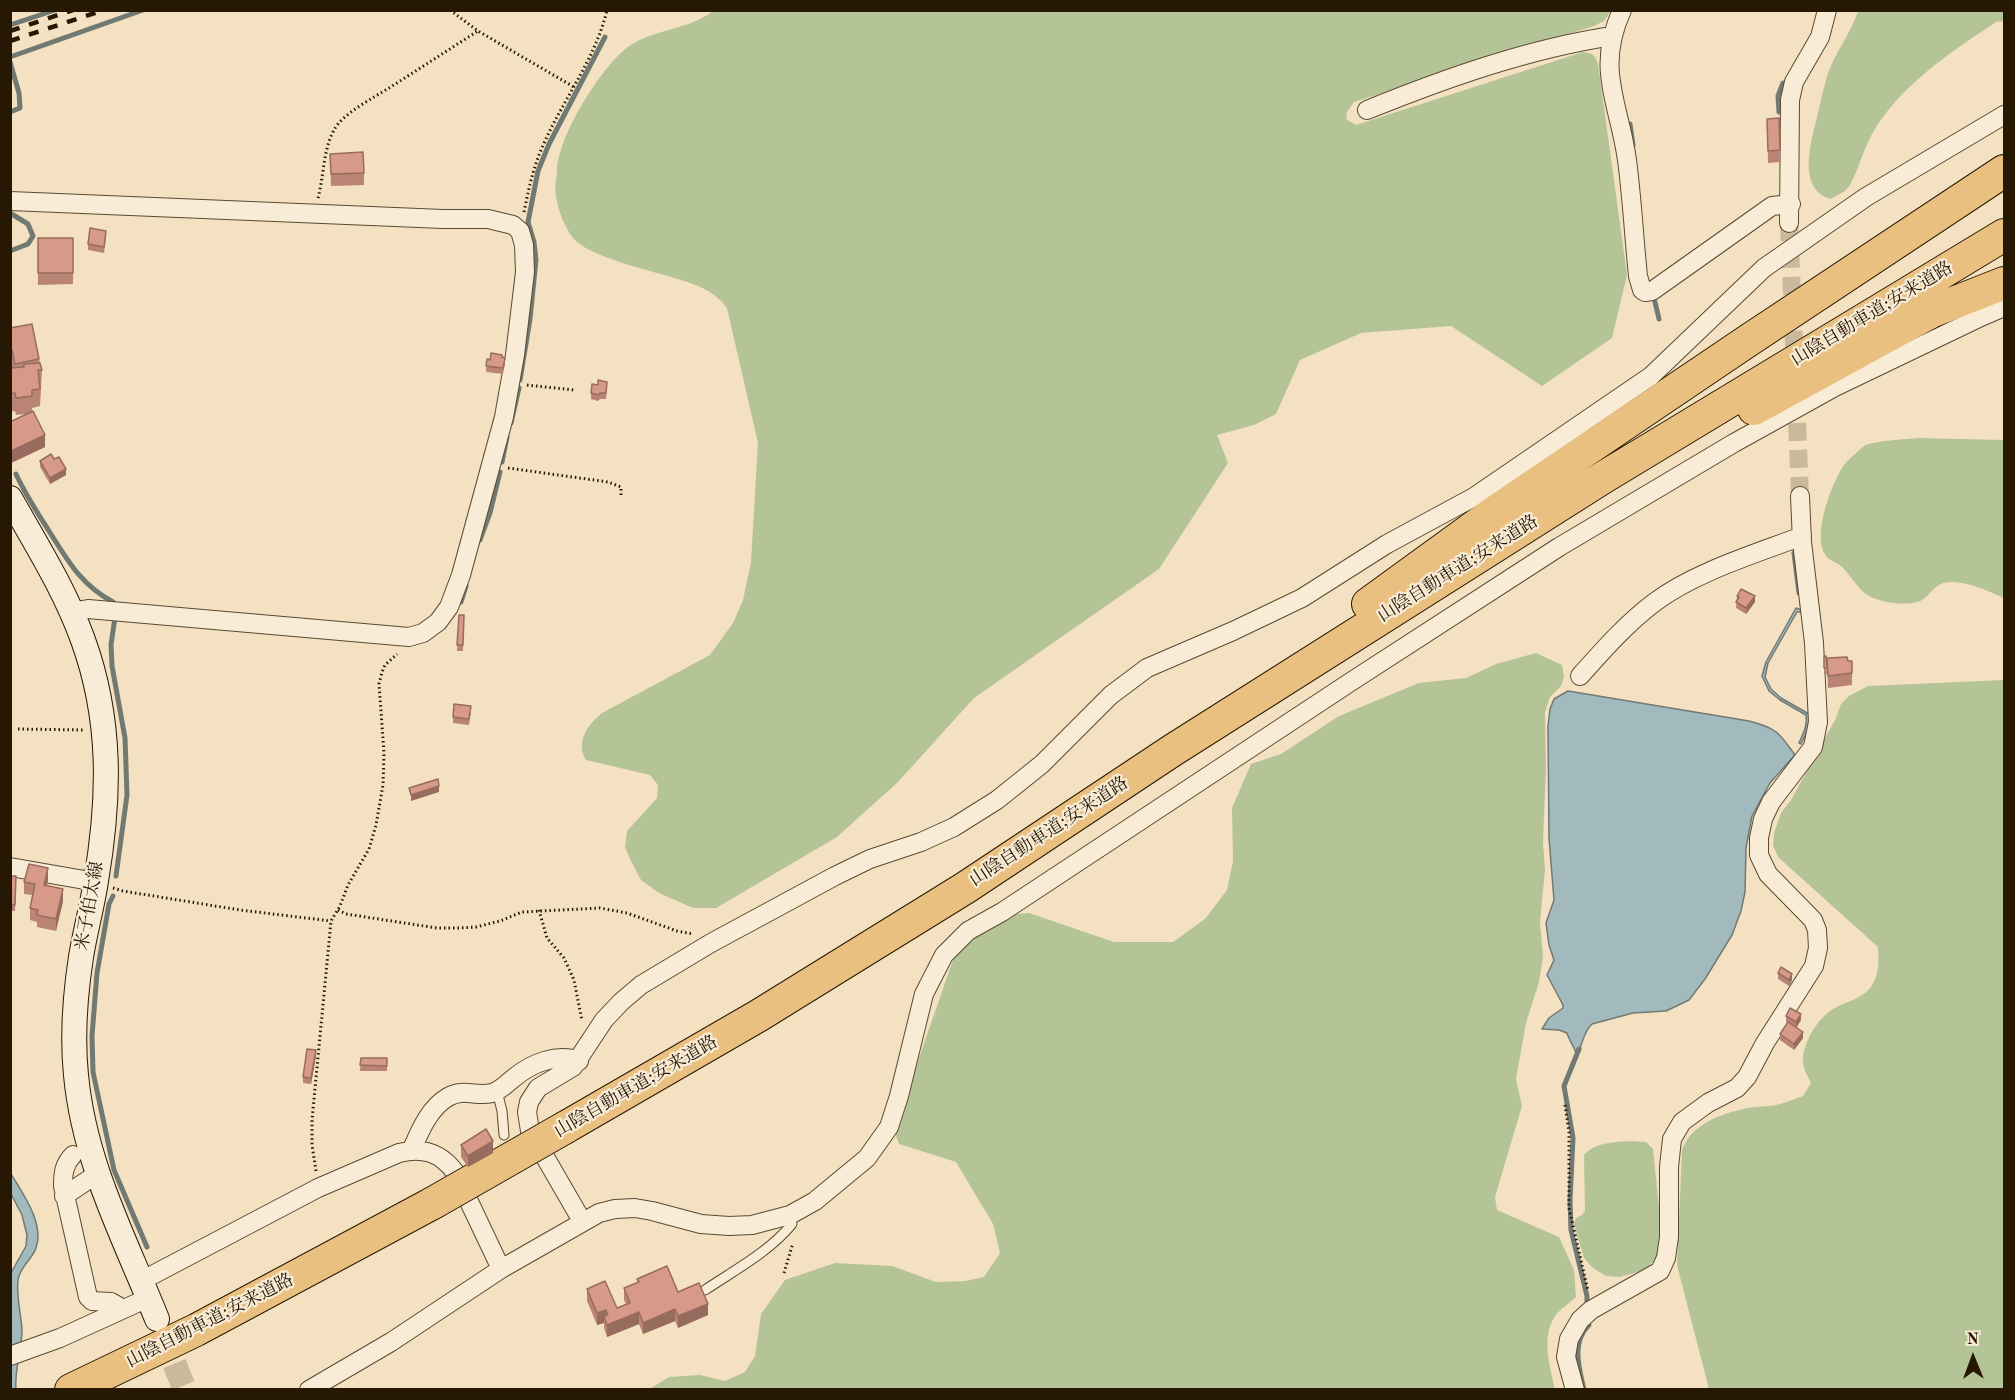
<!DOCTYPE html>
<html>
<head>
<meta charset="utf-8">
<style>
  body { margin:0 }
  #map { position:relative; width:2015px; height:1400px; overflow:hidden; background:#f4e1c1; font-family:"Old Standard TT",serif }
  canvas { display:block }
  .frame { position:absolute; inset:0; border:12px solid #271803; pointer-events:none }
  .north { position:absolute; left:1943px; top:1328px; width:60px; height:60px; -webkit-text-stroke:4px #f8ecd7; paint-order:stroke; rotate:359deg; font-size:16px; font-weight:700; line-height:24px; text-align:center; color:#271803 }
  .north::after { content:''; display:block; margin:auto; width:21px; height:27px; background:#271803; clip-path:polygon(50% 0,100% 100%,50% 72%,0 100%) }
</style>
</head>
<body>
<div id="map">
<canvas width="2015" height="1400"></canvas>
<div class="frame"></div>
<div class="north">N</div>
</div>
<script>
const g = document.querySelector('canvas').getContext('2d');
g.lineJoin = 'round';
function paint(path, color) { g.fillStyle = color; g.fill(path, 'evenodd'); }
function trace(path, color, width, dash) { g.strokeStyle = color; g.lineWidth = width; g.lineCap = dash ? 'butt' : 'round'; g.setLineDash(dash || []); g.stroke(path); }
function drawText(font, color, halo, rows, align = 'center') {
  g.font = font + ' "Old Standard TT","Noto Serif JP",serif'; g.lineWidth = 4.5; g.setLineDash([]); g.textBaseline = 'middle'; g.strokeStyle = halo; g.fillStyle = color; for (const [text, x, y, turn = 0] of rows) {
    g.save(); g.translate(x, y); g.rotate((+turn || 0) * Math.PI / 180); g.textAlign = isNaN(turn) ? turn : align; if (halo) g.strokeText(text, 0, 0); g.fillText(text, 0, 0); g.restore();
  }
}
paint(new Path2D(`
  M713,11H1611L1604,21L1594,26L1354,102L1347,112L1346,119L1356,125L1583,52C1593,53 1595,55 1598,64L1627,275L1612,338L1542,386L1451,326L1361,333L1300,360L1276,414L1254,425L1217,435L1228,463L1159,569L974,698L898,782L837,837L716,908H693L659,893L641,880L630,859L625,847L627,831L657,798L658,785L650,775L586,760C575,742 588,724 602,713L710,655L733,623L743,600L751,562L758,443L727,308C715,291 697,285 678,279C653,271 588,257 573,238C564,226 558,210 556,196C554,187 557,177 557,168C560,134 597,74 623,51C649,28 686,32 713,11Z
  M1858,11H2004V21L1996,22C1951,52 1899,86 1872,134C1863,150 1859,169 1850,185L1845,191L1831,199C1795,189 1812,139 1818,113C1821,100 1824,86 1828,73C1836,51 1851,33 1858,11Z
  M1918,438L2004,440V598C1989,591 1960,578 1943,583C1935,585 1929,596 1922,600C1910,607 1881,603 1869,596C1858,590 1850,574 1841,566C1837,562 1829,561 1826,556C1811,537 1832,482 1844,465C1849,459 1858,451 1864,446C1872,441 1907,439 1918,438Z
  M1536,653L1562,665L1564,677L1561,686L1550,697L1545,712L1546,767L1543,842L1545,870L1540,922L1543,957L1539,982L1526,1023L1516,1079L1522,1106L1495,1197L1497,1210L1559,1237L1574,1270L1576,1297C1570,1303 1560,1309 1555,1316C1541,1337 1550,1367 1555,1389L648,1390L669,1377L700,1375L725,1381L745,1372L755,1356L761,1314L785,1280L835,1263L892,1266L936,1282L965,1281L984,1277L1000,1253L993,1224L956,1162L899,1144L894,1130L955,954L975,933L1013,914L1029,913L1114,942H1173L1205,919L1227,890L1233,861L1232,808L1251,764L1281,754L1339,716L1419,683L1466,678L1496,664Z
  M2004,680V1389H1709L1677,1265L1682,1150C1692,1123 1721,1114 1747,1108C1756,1106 1766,1107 1776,1105C1785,1103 1794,1099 1803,1096L1811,1083C1808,1077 1803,1068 1803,1062C1802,1043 1819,1016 1835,1008C1847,1001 1862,999 1871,987C1879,976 1879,961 1878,947L1778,857L1773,845L1774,833L1781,813L1791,800L1836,718L1841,704L1849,696L1868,686Z
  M1632,1141L1646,1142L1653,1149L1660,1217V1254L1645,1270L1620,1277L1606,1276L1593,1268L1584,1258L1574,1224L1576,1218L1582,1215L1585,1211L1584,1155C1595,1142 1616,1142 1632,1141Z`), '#b5c497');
const water = new Path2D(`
  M1796,608L1802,610L1801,612H1797L1768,663L1765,677L1771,689L1781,698L1809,714C1810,725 1806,735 1801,744L1799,743C1803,734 1808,725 1806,715L1780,700L1769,691L1762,676L1766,662Z
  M1568,691L1749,721C1776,728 1779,732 1795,755L1770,783L1752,816L1746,848L1745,892L1741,911L1732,935L1705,979L1689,1000L1666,1011L1633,1013L1592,1024C1583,1032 1582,1046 1577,1056C1575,1048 1570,1042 1567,1033L1559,1030L1542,1029L1549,1018L1563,1008V1005L1547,975L1554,960L1549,945L1546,923L1554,900L1549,838L1548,726L1550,709L1554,699Z
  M10,1172C22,1193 45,1223 36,1248C32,1260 20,1266 18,1280C16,1297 21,1313 22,1330C22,1350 14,1370 16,1390L10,1389L11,1273L26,1246L27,1235L22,1215L11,1194Z`);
paint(water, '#a2babe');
trace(water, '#717973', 1.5);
trace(new Path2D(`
  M10,25L55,10
  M10,57L143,10
  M10,62L19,93L20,108L10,112
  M1779,112L1778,96L1783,83
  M1780,122L1781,147
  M1630,124L1633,145
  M10,213L28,224L33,236L28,244L10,251
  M1655,302L1659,319
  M520,380L530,319L536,260L534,242L528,222L538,171L549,144L605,37
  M511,423L519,388
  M502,462L507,437
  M16,474C25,494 37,512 49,531C68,561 81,585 113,602
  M480,540L490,513L500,472
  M1794,553L1799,593
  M461,602L466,586
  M115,617L111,645L112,666L125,738L127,795L116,876
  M113,896L109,904L97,973L92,1036L93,1072L114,1170L147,1247
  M1579,1049L1564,1086L1573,1138L1570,1200L1571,1230L1587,1296V1304
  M1584,1390C1579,1368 1571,1342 1589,1325L1588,1324`), '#717973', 5);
trace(new Path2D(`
  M1789,223L1795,368
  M1796,396L1800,496`), '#cbb99b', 18, [18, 9]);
trace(new Path2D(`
  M161,1330L185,1390`), '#cbb99b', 24, [24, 12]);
const service = new Path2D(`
  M497,1091L502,1111L504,1135
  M705,1290C735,1270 769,1252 792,1224L790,1215`);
const minor = new Path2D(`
  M1622,10C1595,70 1619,102 1627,160C1632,198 1634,237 1638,276L1642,290L1645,292L1652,291L1772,206L1791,204
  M1367,110C1446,78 1528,49 1612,36
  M10,201L443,219H488L513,225L520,231L524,245L525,272L515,355L504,417L461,575L449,607L438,622L423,633L409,637L88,609L71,612
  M1789,223L1790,100L1794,82L1820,37L1827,10
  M1580,676C1603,650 1627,623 1655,602C1695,572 1755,554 1802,536
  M10,867L96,882
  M412,1149C420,1131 429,1108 448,1097C463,1088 477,1097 492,1093C502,1090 507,1083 515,1077C532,1063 557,1053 579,1061
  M73,1155C64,1164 63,1173 63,1186L88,1297L92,1301L111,1302L118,1306L122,1310
  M64,1196L97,1174
  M582,1221L530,1131L527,1112L529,1102L538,1088L573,1067L604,1020L621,1002L641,985L711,943L835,876L870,859L921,842L954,827L997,800L1042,764L1111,695L1147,668L1233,631L1302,598L1387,544L1474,497L1651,376L1764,268L1866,197L2004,115
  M141,1281L318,1188L399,1153C422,1147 440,1152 455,1172L501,1269
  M10,1356L60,1338L148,1298
  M309,1390L391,1342L501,1269L599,1213L615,1209L635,1208L652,1211L701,1224L729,1226L752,1225L790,1215L815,1201L867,1158L889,1127L899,1096L924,994L944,955L968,931L1002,912L1352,681L1559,547L1734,443L1835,387L1983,316L2004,307
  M1575,1390L1566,1357L1569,1339L1580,1320L1591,1310L1660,1271L1666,1258L1669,1237V1167L1672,1139L1682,1122L1708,1103L1737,1088L1747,1077L1765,1043L1814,966L1818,948L1817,930L1813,920L1768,874L1759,855V838L1763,819L1771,802L1813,747L1818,722L1814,643L1802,542L1800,496`);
const secondary = new Path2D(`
  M10,498C36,544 65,590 83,640C112,720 110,798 96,881C92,907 85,932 81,957C75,996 72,1036 76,1075C84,1163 125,1239 157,1319`);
const motorway = new Path2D(`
  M1754,409L1933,311L2004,283
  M1368,604L1496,511L1746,342L2004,171
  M566,1127L758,1016L965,888L1173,750L1604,477L2004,235
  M71,1390L196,1330L433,1203`);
trace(service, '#5a4a32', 11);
trace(minor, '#5a4a32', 20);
trace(secondary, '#271803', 26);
trace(motorway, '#271803', 34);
trace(new Path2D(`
  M450,10L478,31L574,87
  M318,198C324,176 323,150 334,130C342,114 373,98 389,88C419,69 448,50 478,31
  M524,212C529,187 534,164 545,141C565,97 596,57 607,10
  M527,385L574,390
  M508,468L608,482L621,487V497
  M18,729L85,730
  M113,888L123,891L240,910L331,921
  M338,910L346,914L437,928H458L476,927L500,921L522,912L600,908L627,913L677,931L693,934
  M539,910L547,938L564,958L574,980L582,1021
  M1565,1105L1569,1132V1208L1588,1291
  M316,1171L312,1145V1120L331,921L340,906L348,885L369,849L376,825L383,785L384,753L379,684L382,672L385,665L397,654
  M784,1273L793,1243`), '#271803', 3, [1.5, 3]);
trace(service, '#f8ecd7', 9);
trace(minor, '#f8ecd7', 18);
trace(secondary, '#f8ecd7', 24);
trace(motorway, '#eac080', 32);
trace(new Path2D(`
  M10,31L73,10
  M10,41L104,10`), '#271803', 4.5, [10, 10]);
const motorwayBridge = new Path2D(`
  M433,1203L566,1127`);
trace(motorwayBridge, '#271803', 34, []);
trace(motorwayBridge, '#eac080', 32);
paint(new Path2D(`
  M1779,118L1780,162L1768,163L1767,119Z
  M330,154L364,173V185L331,186Z
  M106,237L104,253L88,250V244Z
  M38,238H73V284L38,285Z
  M10,328L39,359L42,370L40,406L32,408V412L45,447L11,463L10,422L27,414L16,415L15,411L10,412Z
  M502,357L505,364L503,374L486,372L487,359Z
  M598,385L607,387L606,399H600L598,401L591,399V393Z
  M54,459L66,475L50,484L40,467V461Z
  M1737,596L1755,602L1746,614L1736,608Z
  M459,615H464L463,651H457Z
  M1824,656H1826L1827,674H1824Z
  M1827,658L1848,661L1852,673V685L1828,688Z
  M471,712L469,725L453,723V717Z
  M10,876H16L15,911H10Z
  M48,880L46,886L63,901L56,931L37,927V922L30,920V908L33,895L24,894V882Z
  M1778,973L1792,980L1789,986L1778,979Z
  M1786,1016L1801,1020L1796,1028L1803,1038L1794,1050L1780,1040V1034L1787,1023L1786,1022Z
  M316,1056L311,1084L303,1083V1077Z
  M361,1058H387V1071H360Z
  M461,1145L493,1153L468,1167L461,1157Z
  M637,1279L678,1292L708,1315L678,1328L675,1321L643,1334L639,1324L607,1337L604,1328V1323L597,1325L587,1301V1289L617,1308L626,1304L624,1300V1288L637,1283Z`), '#ba8475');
paint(new Path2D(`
  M45,435V447L11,463V451Z
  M66,469V475L50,484V478Z
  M1755,596V602L1746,614V608Z
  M439,786V792L411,801V795Z
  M48,868V880L44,897V885Z
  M63,889V901L56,931V919Z
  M1792,974V980L1789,986V980Z
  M1801,1014V1020L1796,1028V1022Z
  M1803,1032V1038L1794,1050V1044Z
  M316,1050V1056L311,1084V1078Z
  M493,1141V1153L468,1167V1156Z
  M708,1304V1315L678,1328V1316Z
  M675,1309V1321L643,1334V1323Z
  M606,1310V1320L604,1316V1323L597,1325V1313Z
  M639,1312V1324L607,1337V1325Z`), '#976c5f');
const building = new Path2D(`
  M1779,118L1780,150L1768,151L1767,119Z
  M363,152L364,173L331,174L330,154Z
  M90,228L106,231L104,247L88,244Z
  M38,238H73V273H38Z
  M32,324L39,359L15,364L12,350H10V328Z
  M491,353L502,355V357L505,358L503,368L486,366L487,359L490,360Z
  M40,363L42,370H38L40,389L32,390V396L16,398L15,393L10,394V368L24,367V364Z
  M598,380L607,382L606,393H600L598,395L591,393L592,384L598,385Z
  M33,411L45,435L11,451L10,422Z
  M51,454L54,459L59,457L66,469L50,478L40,461Z
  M1741,589L1755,596L1746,608L1736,602L1739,597L1737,596Z
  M459,615H464L463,645H457Z
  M1824,656H1826L1827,668H1824Z
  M1847,657L1848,661H1852V673L1828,676L1827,658Z
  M454,704L471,706L469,719L453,717Z
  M438,779L439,786L411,795L409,788Z
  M29,864L48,868L44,885L63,889L56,919L37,915L38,910L30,908L35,884L24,882Z
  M10,876H16L15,905H10Z
  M1781,967L1792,974L1789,980L1778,973Z
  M1790,1008L1801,1014L1796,1022L1786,1016Z
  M1788,1022L1803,1032L1794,1044L1780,1034Z
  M307,1049L316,1050L311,1078L303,1077Z
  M361,1058H387V1066L360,1065Z
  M486,1129L493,1141L468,1156L461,1145Z
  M667,1266L678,1292L699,1283L708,1304L678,1316L675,1309L643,1323L639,1312L607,1325L604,1316L608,1315L606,1310L597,1313L587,1289L605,1281L617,1308L630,1303L624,1288L639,1282L637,1279Z`);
paint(building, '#d89a88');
trace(building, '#976c5f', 1.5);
drawText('18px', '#271803', '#f8ecd7', [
  ["山陰自動車道;安来道路",1872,314,-31],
  ["山陰自動車道;安来道路",1458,569,-32],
  ["山陰自動車道;安来道路",1049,832,-33],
  ["米子伯太線",90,906,-80],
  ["山陰自動車道;安来道路",636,1087,-30],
  ["山陰自動車道;安来道路",210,1321,-27]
]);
</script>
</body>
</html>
